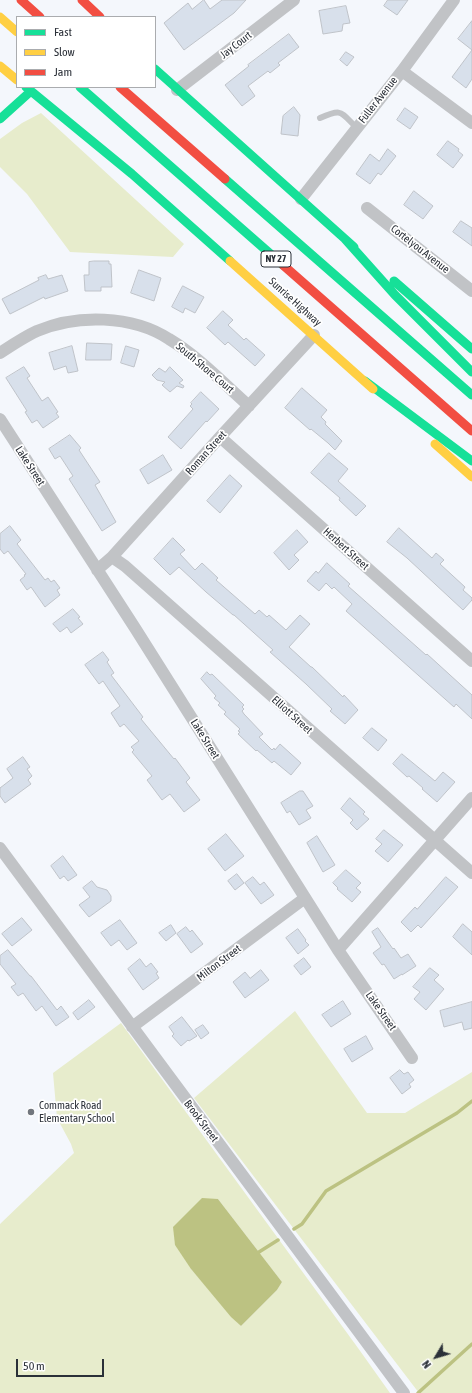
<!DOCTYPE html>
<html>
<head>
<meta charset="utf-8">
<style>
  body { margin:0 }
  #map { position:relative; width:472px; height:1393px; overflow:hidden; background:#f4f7fc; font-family:"Asap Condensed",sans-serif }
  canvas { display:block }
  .legend { position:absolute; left:16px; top:16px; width:140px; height:72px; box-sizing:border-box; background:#fff; border:1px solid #aaacaf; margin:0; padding:5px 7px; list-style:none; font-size:12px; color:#2b3038 }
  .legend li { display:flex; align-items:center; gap:8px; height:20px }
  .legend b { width:20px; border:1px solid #aaacaf }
  .north { position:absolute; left:416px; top:1337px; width:40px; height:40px; -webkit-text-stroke:3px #fff; paint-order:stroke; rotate:232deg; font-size:11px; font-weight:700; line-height:16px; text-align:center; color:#2b3038 }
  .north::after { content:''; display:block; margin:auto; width:14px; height:18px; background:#2b3038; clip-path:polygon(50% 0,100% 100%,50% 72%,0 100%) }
  .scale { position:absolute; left:16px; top:1359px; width:88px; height:18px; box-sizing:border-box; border:2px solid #2b3038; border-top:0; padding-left:5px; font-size:12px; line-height:14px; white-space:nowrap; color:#2b3038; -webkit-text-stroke:3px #fff; paint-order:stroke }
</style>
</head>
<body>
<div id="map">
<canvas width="472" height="1393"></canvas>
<ul class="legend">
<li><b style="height:5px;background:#16e098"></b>Fast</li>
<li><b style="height:5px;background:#ffcf43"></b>Slow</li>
<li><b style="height:5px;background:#f24e42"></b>Jam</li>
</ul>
<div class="north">N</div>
<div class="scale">50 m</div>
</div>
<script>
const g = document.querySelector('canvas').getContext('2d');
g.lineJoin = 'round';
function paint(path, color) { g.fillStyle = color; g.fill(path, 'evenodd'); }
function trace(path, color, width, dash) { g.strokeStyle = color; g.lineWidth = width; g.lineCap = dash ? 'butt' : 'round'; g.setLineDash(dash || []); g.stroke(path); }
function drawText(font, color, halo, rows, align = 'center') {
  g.font = font + ' "Asap Condensed",sans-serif'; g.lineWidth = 3.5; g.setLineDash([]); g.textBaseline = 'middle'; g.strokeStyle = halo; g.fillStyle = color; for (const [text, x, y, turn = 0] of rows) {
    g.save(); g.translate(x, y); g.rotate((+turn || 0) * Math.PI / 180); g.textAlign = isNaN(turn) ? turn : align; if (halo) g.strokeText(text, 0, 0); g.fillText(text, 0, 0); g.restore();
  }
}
paint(new Path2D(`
  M41,113L184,244L173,257L70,252L27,194L0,167V139L22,123Z
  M295,1011L367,1113H405L472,1072V1393H419L194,1098Z
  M121,1023L358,1348L390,1393H0V1224L74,1153L71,1144L57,1118L53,1073ZM218,1199L282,1282L277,1290L241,1326L191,1269Z`), '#e7eccc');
paint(new Path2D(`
  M202,1198L218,1199L282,1282L277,1290L241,1326L231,1317L191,1269L175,1245L173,1227Z`), '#bcc282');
trace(new Path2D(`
  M294,1229L302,1224L326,1191L457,1113L472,1101
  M259,1252L278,1240
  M418,1393L472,1344`), '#bcc282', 3.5);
const building = new Path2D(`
  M204,0L210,9L222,0H246L234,13L184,50L164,23L188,3L192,9Z
  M388,0H408L397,15L384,6Z
  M346,6L350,23L343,24L342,31L323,34L319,11Z
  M472,21V79L466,88L452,77L472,50L458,39Z
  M289,34L299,47L278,63L280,65L270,73L268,71L248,86L255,96L242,106L225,85L249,66L248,65Z
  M346,52L354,57L347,66L340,60Z
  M294,107L300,115L298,136L281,134L283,116Z
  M405,108L418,117L410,129L397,120Z
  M448,141L459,149L458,151L463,155L453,168L437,155Z
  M388,149L396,156L381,175L378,173L370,184L356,174L370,154L379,161Z
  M414,191L433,206L423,219L404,205Z
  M461,221L472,228V246L453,232Z
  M94,261H109V264H111L112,287H101V291H85L84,275H89V262Z
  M139,270L161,278L154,301L131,293Z
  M46,275L48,279L62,275L68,291L45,299L44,297L10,314L2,299L39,280L38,278Z
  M183,286L204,297L195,313L185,308L183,313L172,307Z
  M223,311L233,320L228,325L244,340L246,338L265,355L255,366L228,342L225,345L207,328Z
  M87,343L112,344L111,360H86Z
  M72,346L78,371L68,373L66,366L54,370L49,353Z
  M126,346L139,350L134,367L121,363Z
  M24,367L30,376L27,378L42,401L48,397L58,412L56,413L59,417L43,428L37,420L32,423L25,412L27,411L6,378Z
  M170,367L183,380L179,383L184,386L183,388L177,386L170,392L162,385L165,382L157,380L152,375L159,368L165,372Z
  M302,388L327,410L321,417L326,422L325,424L342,441L335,450L328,443L311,429L310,430L285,408Z
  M201,392L219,409L207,422L206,421L181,449L168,437L193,409L190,406L192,404L191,403Z
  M70,435L81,448L79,450L100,482L95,485L116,522L102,531L69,479L73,476L60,456L55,459L49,449Z
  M329,453L348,469L338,481L366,506L356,516L339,500L340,498L311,473Z
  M163,455L172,470L148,484L140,470Z
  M230,475L242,486L220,513L207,501Z
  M10,526L21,540L17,544L45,580L48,578L51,582L54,580L60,588L57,590L60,595L45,607L31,587L27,590L20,580L25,576L24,575L26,574L8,551L4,554L0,549V534Z
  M399,528L432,558L436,553L444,560L440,564L465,587L463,590L472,598V600L463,610L407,558L387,542Z
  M297,530L308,542L294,555L299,560L289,570L274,553Z
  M173,538L185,550L180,554L195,570L202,563L218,578L216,580L255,614L259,610L267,617L269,615L286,630L300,615L310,624L289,647L311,667H312L343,697L344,695L358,710L345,724L330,711L332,709L306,684L270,652L273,650L234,615H233L206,592L179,567L170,575L154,559Z
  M327,563L350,584L348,586L426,655L427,654L472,695V719L456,704L454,707L346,611L352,604L334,587L332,589L326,583L319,591L307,581L316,571L318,573Z
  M73,609L80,617L78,618L83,624L71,633L67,627L60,632L53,624Z
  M103,652L109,660L107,662L114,673L111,675L143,717L141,719L174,759L175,758L190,778L186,782L200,800L184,812L170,794L162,800L147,780L152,776L132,752L134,750L131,747L139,741L124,724L120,727L111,713L120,706L103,681L99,684L85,665Z
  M207,672L210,675L212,674L244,705L242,707L244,709L242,711L244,714L263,734L259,737L272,750L274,748L275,750L280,744L301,763L291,775L274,761L272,763L257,750L256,751L238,734L240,732L238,731L240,729L224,714L226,712L218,705L220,703L214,698L216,696L201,679Z
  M372,728L387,740L378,751L363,738Z
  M402,754L435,781L443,772L455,782L437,802L422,789L423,788L409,776L407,777L393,764Z
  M23,757L30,767L27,769L32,776L28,780L31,784L5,803L0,796V788L13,778L7,769Z
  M300,791H303L313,806L306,810L311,818L299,825L290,811L287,813L281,803Z
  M350,798L365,812L363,814L369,819L357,830L350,823L353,820L341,809Z
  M384,830L403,845L388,862L375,851L382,844L376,839Z
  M226,834L244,856L225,871L208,849Z
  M317,836L335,865L323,872L307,843Z
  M63,856L77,875L68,881L64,876L60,879L51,866Z
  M346,870L361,883L356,888L361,892L352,902L337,889L338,888L333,883Z
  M237,874L244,883L235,890L228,881Z
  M253,877L260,885L264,882L274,895L261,904L245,883Z
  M446,877L458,887L421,928L418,925L411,932L401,922L415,907L417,909Z
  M92,881L97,887L107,890L111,896V901L89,917L79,905L90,897L83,888Z
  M22,918L32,930L12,946L2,934Z
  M120,920L137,943L127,950L119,940L111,946L101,933Z
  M463,924L472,932V955L453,937Z
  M171,925L176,933L166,941L159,933Z
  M186,927L190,932L192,930L203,944L191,953L177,934Z
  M378,928L393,949L394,948L401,958L408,954L416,966L402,975V974L394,979L384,964L382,965L373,953L381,947L372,932Z
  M298,929L306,940L305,941L309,945L298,954L286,938Z
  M8,950L30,976H31L57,1010L61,1006L69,1017L56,1026L42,1006L36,1011L23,993L18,996L11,987L16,984L0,964V956Z
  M304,958L311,967L301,975L294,966Z
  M140,959L146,967L151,963L158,972L156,973L159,978L143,990L128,969Z
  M430,968L439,975L434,980L444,989L426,1010L414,999L420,992L413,987Z
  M261,970L269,980L245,998L233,982L245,972L250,978Z
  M89,1000L95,1007L78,1020L73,1013Z
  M343,1001L351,1014L331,1027L322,1015Z
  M472,1002V1028L464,1030L462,1022L444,1027L440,1011Z
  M182,1017L197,1036L189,1041L188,1040L181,1046L172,1036L174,1034L169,1027Z
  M203,1025L209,1033L201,1039L195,1030Z
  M366,1036L373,1049L352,1062L344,1049Z
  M400,1070L404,1074L408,1072L414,1080L409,1084L411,1087L402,1094L390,1078Z`);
paint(building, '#d8e0eb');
trace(building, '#bfc3c9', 1);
trace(new Path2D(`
  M320,118C343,108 340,112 357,128`), '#c1c3c6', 6);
trace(new Path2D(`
  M402,71L472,123
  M177,90L294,0
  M301,199L402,71L454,0
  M367,208L472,291
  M0,353C12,345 24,337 37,331C77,314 132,315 169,339C199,357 223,383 249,406
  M0,419L135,628L338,950L412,1058
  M220,437L472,661
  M112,557L125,566L472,873
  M97,570L112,557L220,437L314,335
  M0,848L404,1393
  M338,950L472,798
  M132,1027L305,898`), '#c1c3c6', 12);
trace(new Path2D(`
  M155,69L354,247
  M26,87L132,174L230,261
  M80,87L283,265
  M0,119L31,91
  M225,179L472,395
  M345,239L395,295L472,372
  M394,281L472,349
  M365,381L472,461`), '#16e098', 9);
trace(new Path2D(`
  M0,17L17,32
  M0,66L17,80
  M230,261L373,389
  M435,444L472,477`), '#ffcf43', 9);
trace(new Path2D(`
  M21,0L40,17
  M82,0L100,17
  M120,87L225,179
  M283,265L472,431`), '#f24e42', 9);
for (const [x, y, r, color] of [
  [31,1112,4,"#71767d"]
]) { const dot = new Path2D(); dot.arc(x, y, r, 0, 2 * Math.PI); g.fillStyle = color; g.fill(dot); trace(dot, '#fff', 1.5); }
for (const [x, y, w] of [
  [276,259,30]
]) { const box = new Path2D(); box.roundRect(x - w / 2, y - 8, w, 16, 3); g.fillStyle = '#fff'; g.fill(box); trace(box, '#2b3038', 1); }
drawText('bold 10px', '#2b3038', null, [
  ["NY 27",276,259]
]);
drawText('11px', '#2b3038', '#fff', [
  ["Jay Court",236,45,-38],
  ["Fuller Avenue",378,100,-52],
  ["Cortelyou Avenue",420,249,38],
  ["Sunrise Highway",295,302,42],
  ["South Shore Court",205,368,40],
  ["Roman Street",206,453,-48],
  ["Lake Street",30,466,57],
  ["Herbert Street",346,549,42],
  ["Elliott Street",292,715,42],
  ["Lake Street",205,739,58],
  ["Milton Street",219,963,-37],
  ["Lake Street",381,1011,55],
  ["Brook Street",201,1121,53]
]);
drawText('11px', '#2b3038', '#fff', [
  ["Commack Road",39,1106],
  ["Elementary School",39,1119]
], 'left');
</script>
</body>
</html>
